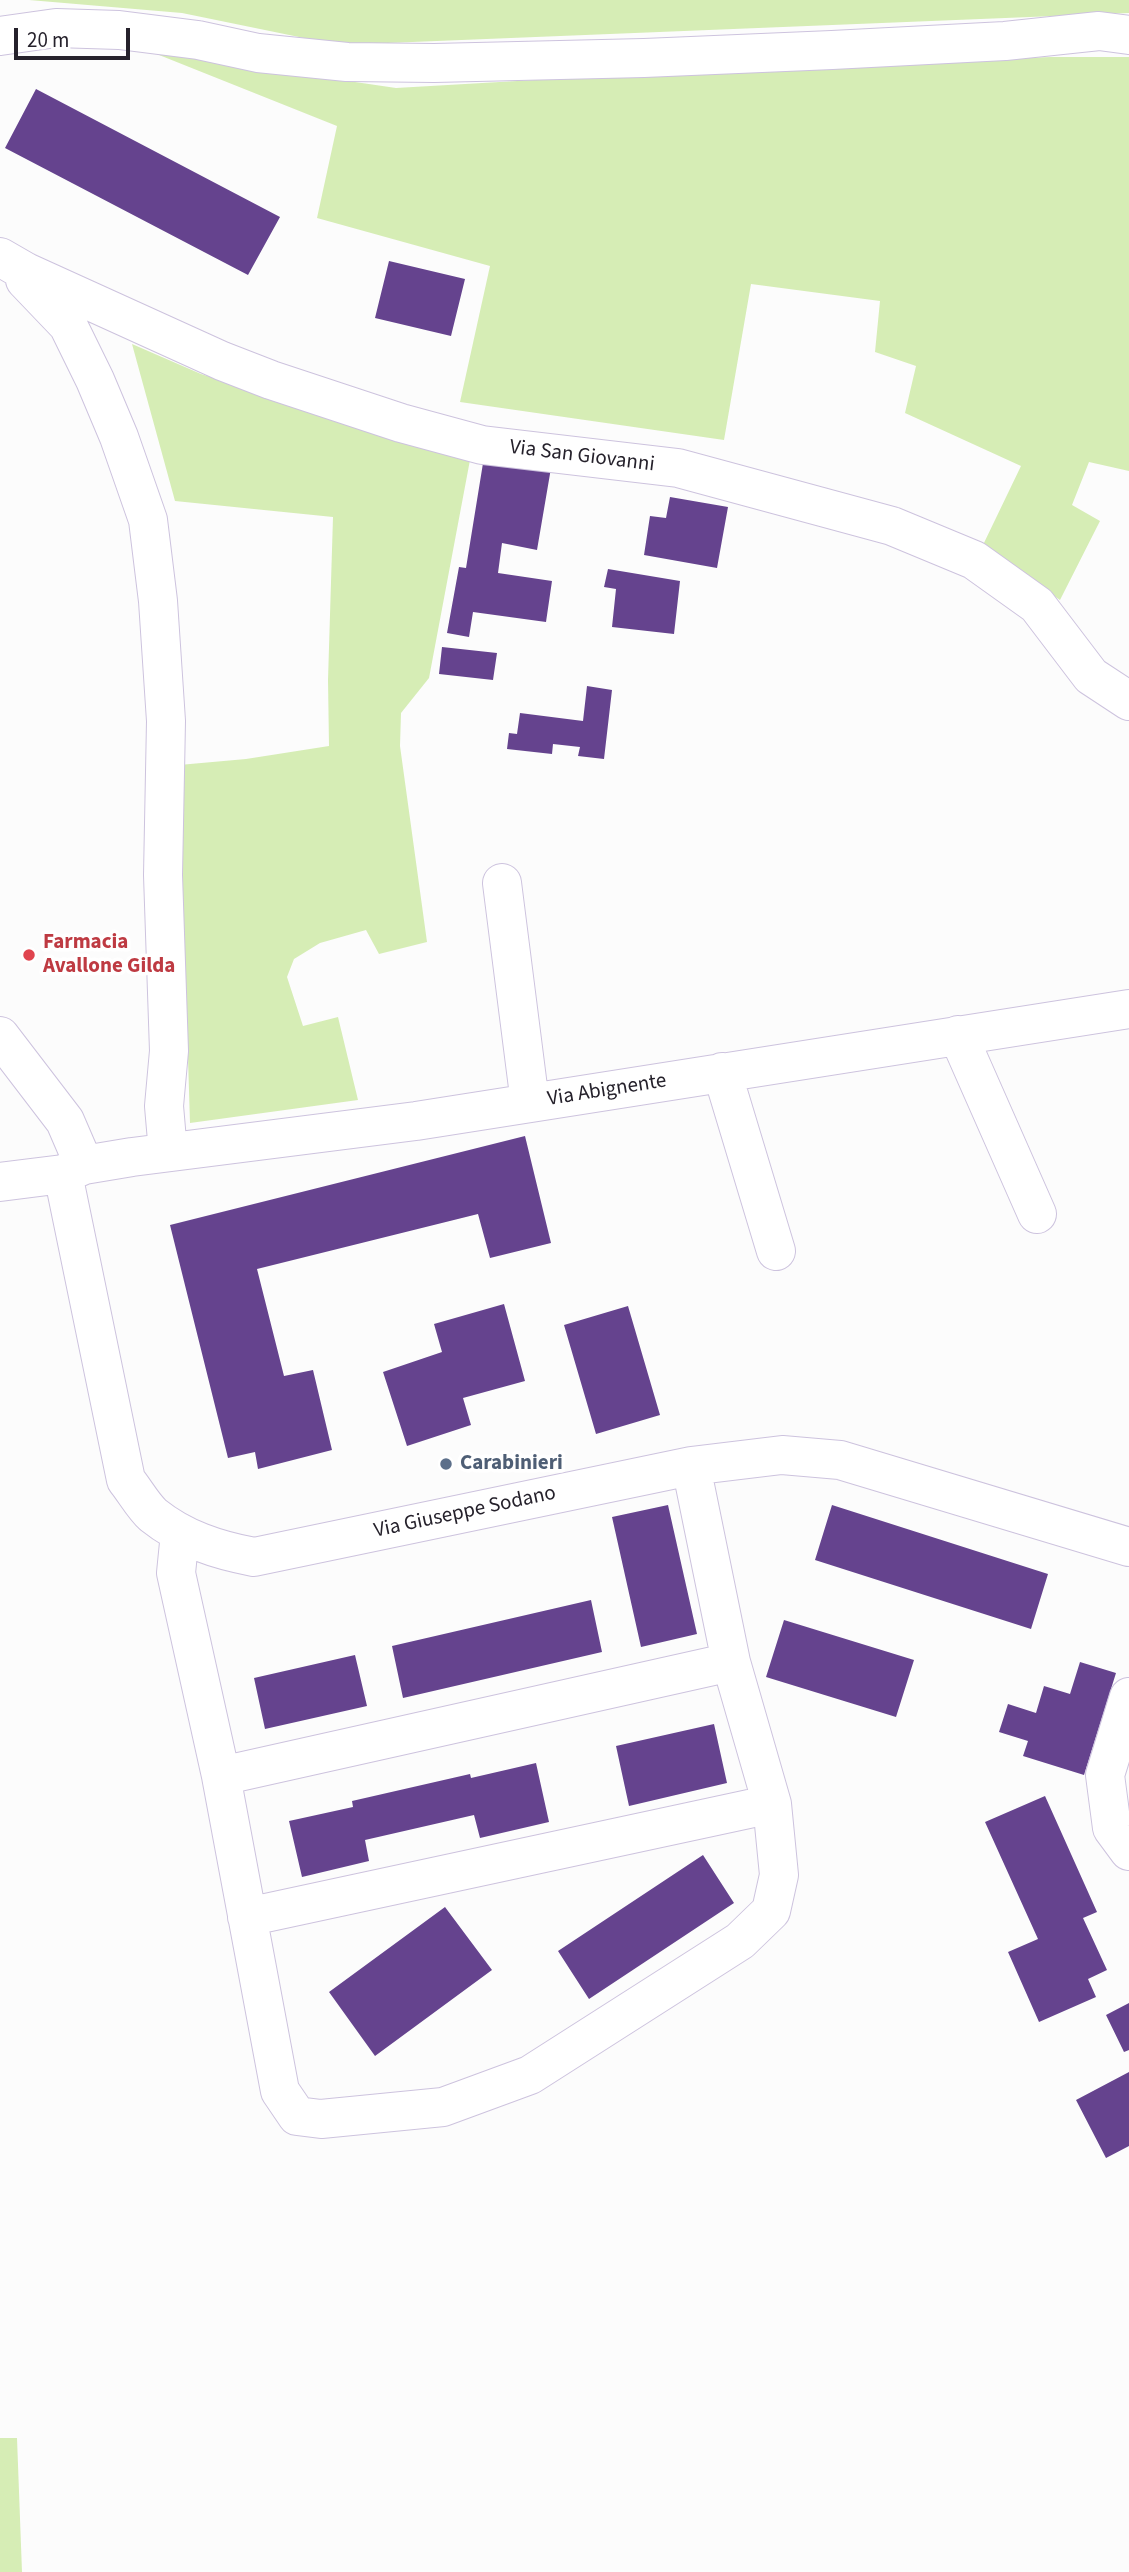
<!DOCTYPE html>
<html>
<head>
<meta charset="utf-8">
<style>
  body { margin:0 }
  #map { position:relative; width:1129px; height:2572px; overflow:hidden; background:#fcfcfc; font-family:"Source Sans 3",sans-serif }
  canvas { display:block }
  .scale { position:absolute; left:14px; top:28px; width:116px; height:32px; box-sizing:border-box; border:4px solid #25212b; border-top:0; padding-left:9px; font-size:21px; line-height:24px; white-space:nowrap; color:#25212b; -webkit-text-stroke:5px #fff; paint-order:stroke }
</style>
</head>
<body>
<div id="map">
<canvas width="1129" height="2572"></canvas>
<div class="scale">20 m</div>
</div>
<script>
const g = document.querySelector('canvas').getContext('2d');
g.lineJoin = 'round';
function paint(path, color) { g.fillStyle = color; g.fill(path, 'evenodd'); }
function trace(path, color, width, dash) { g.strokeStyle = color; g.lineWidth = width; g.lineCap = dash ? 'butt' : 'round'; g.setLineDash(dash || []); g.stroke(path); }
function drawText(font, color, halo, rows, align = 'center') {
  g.font = font + ' "Source Sans 3",sans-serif'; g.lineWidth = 7; g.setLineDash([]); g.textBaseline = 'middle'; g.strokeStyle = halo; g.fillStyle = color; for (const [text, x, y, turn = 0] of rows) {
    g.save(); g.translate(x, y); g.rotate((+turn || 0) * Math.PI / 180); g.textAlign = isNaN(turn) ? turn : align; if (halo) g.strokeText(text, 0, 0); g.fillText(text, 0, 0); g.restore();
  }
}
paint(new Path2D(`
  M29,0H1129V13L338,45L182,13Z
  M134,45L287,72L396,88L724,69L1051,57H1129V471L1089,462L1072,505L1100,521L1060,600L982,547L1021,466L905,413L916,366L875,352L880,301L751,284L724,440L460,402L490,266L317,218L337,126Z
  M132,344L201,374L470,460L429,678L401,713L400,746L427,942L379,954L366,930L320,943L294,959L287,977L303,1026L338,1017L358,1100L190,1123L179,765L246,759L329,746L328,680L333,517L175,501Z
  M0,2438H17L22,2572H0Z`), '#d6edb5');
paint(new Path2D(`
  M36,89L280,217L248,275L5,148Z
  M389,261L465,279L451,336L375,318Z
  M484,457L551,468L537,550L502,543L498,573L552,581L546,622L473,612L469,637L447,633L459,567L466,568Z
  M670,497L728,507L717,568L644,555L650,516L666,518Z
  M608,569L680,581L674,634L612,627L616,589L604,587Z
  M442,647L497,653L493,680L439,674Z
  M587,686L612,690L604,759L578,756L580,747L553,744L552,754L507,749L509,733L517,734L520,713L583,721Z
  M525,1136L551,1243L490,1258L478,1214L257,1269L284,1376L313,1370L332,1450L258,1469L255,1452L228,1458L170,1225Z
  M504,1304L525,1381L463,1398L471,1425L407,1446L383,1372L442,1352L434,1324Z
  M628,1306L660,1415L596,1434L564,1325Z
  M668,1505L697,1634L641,1647L612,1517Z
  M832,1505L1048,1574L1031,1629L815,1560Z
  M591,1600L602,1652L403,1698L392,1646Z
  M784,1620L914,1660L896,1717L766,1677Z
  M355,1655L367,1706L265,1729L254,1678Z
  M1080,1662L1116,1673L1084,1775L1023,1756L1028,1741L999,1732L1008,1704L1036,1713L1044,1686L1070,1694Z
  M714,1724L727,1783L629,1806L616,1746Z
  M536,1763L549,1822L480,1838L474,1815L365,1840L369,1861L302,1877L289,1821L353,1807L352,1801L470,1774L471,1778Z
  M1045,1796L1097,1912L1083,1918L1107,1970L1088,1979L1096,1997L1039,2022L1008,1952L1038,1939L985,1822Z
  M703,1855L734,1903L589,1999L558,1951Z
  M445,1907L492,1970L375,2056L329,1992Z
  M1129,2003V2050L1124,2052L1106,2015Z
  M1129,2072V2146L1106,2158L1076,2100Z`), '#65438e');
const minor = new Path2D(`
  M0,36L56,28L119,30L198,40L258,53L347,62L434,63L644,58L832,50L1005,41L1099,31L1129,35
  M0,257L26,272L222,361L271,380L401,423L482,445L678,468L892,526L974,560L1037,605L1091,676L1129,701
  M25,280L68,325L95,380L119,437L148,520L158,601L166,721L163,875L169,1051L164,1106L168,1152
  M502,883L530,1103
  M958,1035L1037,1214
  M0,1036L65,1121L84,1165
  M722,1072L776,1251
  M63,1174L126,1480C135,1491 143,1506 153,1515C183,1539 217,1550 254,1557L691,1466L782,1455L840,1460L1129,1547
  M0,1182L63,1174L84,1165L132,1157L416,1121L1129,1009
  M180,1533L176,1573L221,1776L280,2091L297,2116L321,2119L443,2107L530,2075L740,1941L771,1911L779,1875L772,1804L731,1662L691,1466
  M1129,1697L1105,1775L1112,1828L1129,1851
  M221,1776L731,1662
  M247,1917L772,1804`);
trace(minor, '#cdc3de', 40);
trace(minor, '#fff', 38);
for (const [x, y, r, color] of [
  [29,955,7,"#e0444e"],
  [446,1464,7,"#5c6f8a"]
]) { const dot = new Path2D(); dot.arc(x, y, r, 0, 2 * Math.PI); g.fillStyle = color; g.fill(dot); trace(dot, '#fff', 2.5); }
drawText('21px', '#25212b', '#fff', [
  ["Via San Giovanni",582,457,7],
  ["Via Abignente",607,1091,-9],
  ["Via Giuseppe Sodano",465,1513,-12]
]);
drawText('bold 21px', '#be3a42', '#fff', [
  ["Farmacia",43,943],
  ["Avallone Gilda",43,967]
], 'left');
drawText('bold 21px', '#4e5e75', '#fff', [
  ["Carabinieri",460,1464]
], 'left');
</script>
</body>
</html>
